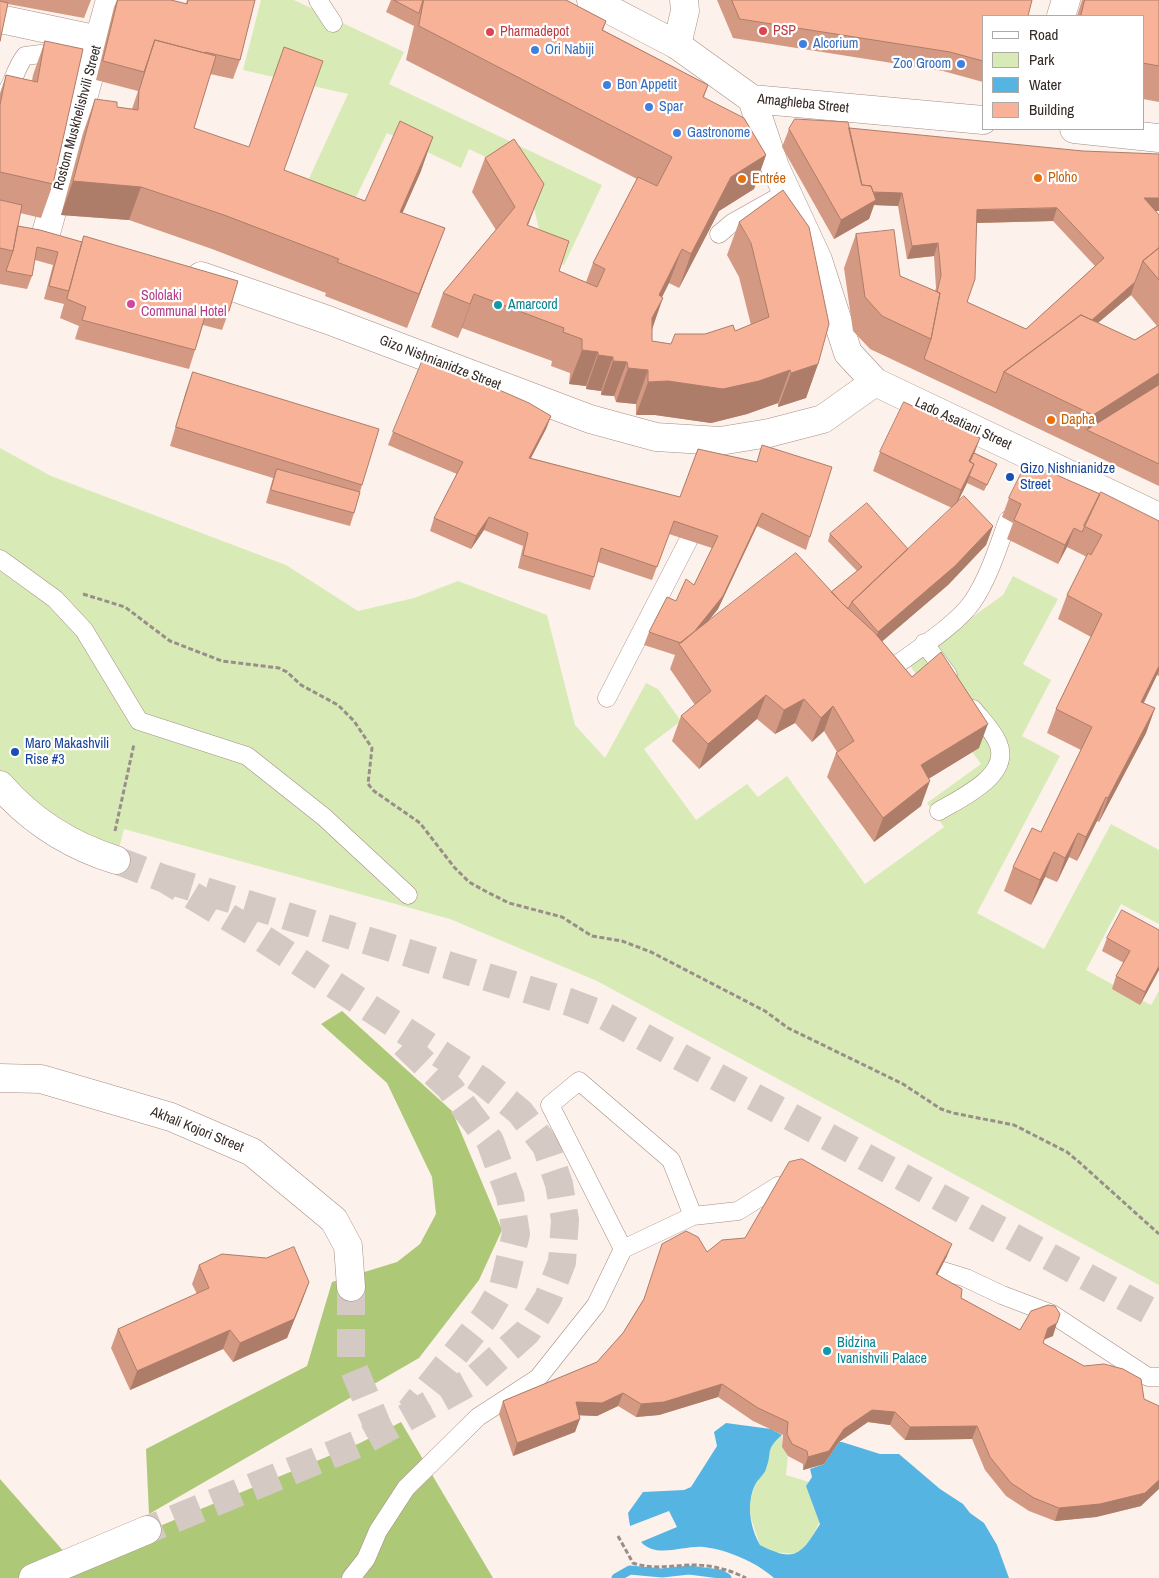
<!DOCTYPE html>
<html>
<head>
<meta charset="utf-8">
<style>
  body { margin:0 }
  #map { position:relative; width:1159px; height:1578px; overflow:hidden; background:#fdf1ec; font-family:"Archivo Narrow",sans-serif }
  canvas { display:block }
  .legend { position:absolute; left:982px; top:15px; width:162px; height:115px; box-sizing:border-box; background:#fff; border:1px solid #aeaaa8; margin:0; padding:6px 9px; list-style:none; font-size:15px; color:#352a26 }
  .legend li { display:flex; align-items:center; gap:10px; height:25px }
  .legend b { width:25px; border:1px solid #aeaaa8 }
</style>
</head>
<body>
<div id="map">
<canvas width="1159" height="1578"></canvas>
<ul class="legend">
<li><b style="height:6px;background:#fff"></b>Road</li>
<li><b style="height:14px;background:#d8ebb7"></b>Park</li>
<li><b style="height:14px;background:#56b4e2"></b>Water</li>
<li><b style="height:14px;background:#f7b297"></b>Building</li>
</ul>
</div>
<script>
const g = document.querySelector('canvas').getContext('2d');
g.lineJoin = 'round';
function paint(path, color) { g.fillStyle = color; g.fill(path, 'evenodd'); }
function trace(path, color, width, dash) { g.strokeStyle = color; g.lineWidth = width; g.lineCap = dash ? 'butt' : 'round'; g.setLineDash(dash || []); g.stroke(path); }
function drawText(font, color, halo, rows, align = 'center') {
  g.font = font + ' "Archivo Narrow",sans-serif'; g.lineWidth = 4.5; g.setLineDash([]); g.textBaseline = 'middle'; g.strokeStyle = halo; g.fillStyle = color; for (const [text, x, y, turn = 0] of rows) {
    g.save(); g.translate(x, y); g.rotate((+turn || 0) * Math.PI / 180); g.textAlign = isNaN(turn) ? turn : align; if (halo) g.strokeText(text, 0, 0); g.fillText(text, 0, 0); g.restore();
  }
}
paint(new Path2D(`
  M261,0H294L404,52L389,84L602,185L564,265L545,256L527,177L469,149L461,168L387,133L344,222L299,200L348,94L243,70Z
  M0,448L51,476L286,565L358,611L414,598L458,581L547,615L575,725L605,758L646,683L658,689L681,721L644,749L696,820L747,784L758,797L787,776L865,884L944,827L927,803L981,764L908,663L1003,595L1013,576L1058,599L1023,664L1051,680L1022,736L1060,756L977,913L1044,949L1111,824L1159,850V924L1121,904L1086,970L1151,1005L1159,991V1285L597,981L450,919L124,829L116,860L0,785Z
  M782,1435V1447L788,1456L786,1475L809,1482L806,1486L820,1521L812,1537L798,1554L772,1552L760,1545L751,1518L749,1503L756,1483L767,1467L770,1447Z`), '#d8ebb7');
paint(new Path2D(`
  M342,1011L452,1111L502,1230L479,1280L419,1358L149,1514L146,1449L307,1366L332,1282L397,1262L420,1244L436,1214L432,1177L387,1083L321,1024Z
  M401,1422L493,1578H0V1479L73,1562L360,1443Z`), '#adc977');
paint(new Path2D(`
  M726,1423L771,1429L782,1435C764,1451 773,1451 766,1469C764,1475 758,1479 755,1485C746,1504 750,1527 760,1545C795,1563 801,1555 820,1524L806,1486L812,1477L810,1469L824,1464L839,1442H842L880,1454H899L940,1489L963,1504L970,1513L984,1523L997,1545L1009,1578H774C756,1562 728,1550 704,1547C684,1545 656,1559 641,1542L677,1527L669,1511L630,1526L628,1513L643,1492L684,1490L691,1487L717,1446L714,1432Z`), '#56b4e2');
trace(new Path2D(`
  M616,1578L630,1570L662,1573L689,1570L720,1574L727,1578`), '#56b4e2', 9);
trace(new Path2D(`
  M165,879L569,1002L601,1014L1159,1316
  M351,1287V1362L380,1432`), '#d5c9c4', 28, [28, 14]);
trace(new Path2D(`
  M116,860L165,879L253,932L482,1081L520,1112L546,1146L559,1184L565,1220L562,1262L548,1298L527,1332L472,1381L360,1443L147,1530
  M404,1044L450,1088L490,1141L510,1196L516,1234L503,1287L485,1317L410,1411`), '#d5c9c4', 28, [28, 14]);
const service = new Path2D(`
  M318,0L333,23
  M0,99C13,90 13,71 25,56L41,54L62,59
  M719,234L732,223L780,196
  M0,559L55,599L84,630L139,721L247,756L324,817L408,895
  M924,643L948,675
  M888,671C912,653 957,625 973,601C989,577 998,547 1008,520
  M607,698L688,541
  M939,811C961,798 1012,775 998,743C993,731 981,719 973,709
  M693,1216L738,1211L778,1186
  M940,1270L966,1278L1002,1295L1052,1314L1148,1377H1159
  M351,1578L366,1559L378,1531L406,1488L478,1417L538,1378L596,1305L623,1249L693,1216L671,1160L579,1081L550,1105L623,1249`);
const minor = new Path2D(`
  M0,19L99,40
  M677,45L685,11L684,0
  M45,237L110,0
  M201,276L328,320L590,419L656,437L720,441L769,433L823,419L875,382
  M0,1078L41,1079L171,1117L252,1152L334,1220L348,1246L351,1287`);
const tertiary = new Path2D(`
  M1061,16L1066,0`);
const secondary = new Path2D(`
  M591,0L677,45L752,99L983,120
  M752,99L775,167L818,260L848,353L875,382L1159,517
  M1074,129L1159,138
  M0,785C31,821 71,846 116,860
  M33,1578L147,1530`);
trace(service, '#a78c82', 19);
trace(minor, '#a78c82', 29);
trace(tertiary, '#a78c82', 29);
trace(secondary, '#a78c82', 29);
trace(new Path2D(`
  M83,594L125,607L170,641L222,661L279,668L287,672L301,685L338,705L354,721L372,748L368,784L374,791L420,823L454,867L469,882L487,892L509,903L562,917L592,936L622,941L651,952L765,1011L788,1028L903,1084L941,1109L953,1113L1014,1125L1067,1152L1079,1162L1159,1234
  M115,831L134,744
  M618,1536L633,1563C659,1572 682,1562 708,1566C722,1568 734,1572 746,1578`), '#998e89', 3, [5, 2.5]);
trace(service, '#fff', 18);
trace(minor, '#fff', 28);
trace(tertiary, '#fff', 28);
trace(secondary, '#fff', 28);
paint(new Path2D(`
  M0,0H91L84,18L8,4L0,41Z
  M117,0H171L186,4L187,0H255L240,60L233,79L210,74L194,128L284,170L365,201L421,171L402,213L445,228L407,328L325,296L326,293L212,249L129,220L61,215L83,133L95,99L117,107L132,109L138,91L96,80L114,7Z
  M391,0H566L606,21L603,30L708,85L704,97L766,155L754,189L719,211L679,288L669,283L662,297L652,330V341L671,344L705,334L735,331L751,325L739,277L727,255L739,222L818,364L806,398L778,407V403L747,414L711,423L655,415H636V404L616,402L614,396L601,395V391L586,389V386L569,384L570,373L551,366L552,361L462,328L458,338L431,327L443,293L496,230L472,192L485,158L531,217L528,225L559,271L586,282L593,263L637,179L406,60L414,26L386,12Z
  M717,0H1032L983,16V82L943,71L733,38Z
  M1082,0H1159V102L1143,99V16H1077Z
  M45,41L53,184L41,218L20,213L18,226L82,242L84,236L229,311L222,330L203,325L195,350L189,369L75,339L79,326L60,318L64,304L44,299L53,265L35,260L32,276L27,289L0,284V93L6,75L32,81L33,75Z
  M849,128L1156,211L1159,215V486L991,406L870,349L853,331L844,268L856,234L900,276L935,291L936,288L934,256L907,259L898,206L874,205L869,219L834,239L782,147L789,129ZM1053,221L1095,266L1026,329L967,302L977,223ZM1131,295L1157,326L1135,340L1098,323Z
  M193,372L362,485L354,513L350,526L266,503L273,478L170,446L186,391Z
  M551,416L546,429L531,458L680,497L698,449L810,537L806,550L757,526L718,609L708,621L831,592L857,571L828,541L830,534L908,549L952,508L873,471L880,452L975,453L997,464L984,491L967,483L957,503L993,526L986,545L948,585L882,641L912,677L979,748L928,779L921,806L874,842L827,777L836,753L837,752L824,731L812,742L795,723L775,734L757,719L699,769L672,741L681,716L695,705L670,669L675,655L644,645L649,632L676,601L694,585L712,548L669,534L652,580L598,562L594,577L590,590L518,568L523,546L484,530L471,549L430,531L434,518L457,474L388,445L393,432Z
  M1009,498L1159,521V676L1157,675L1144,703L1155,708L1146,733L1099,822L1097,821L1077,861L1069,857L1057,882L1045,877L1031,905L1004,891L1013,867L1041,832L1081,750L1047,733L1056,709L1091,637L1058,619L1067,595L1087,557L1067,547L1058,564L1007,539L1013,523L1002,517Z
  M1159,930V970L1140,1005L1112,989L1116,976L1124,963L1102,951L1107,938Z
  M707,1252L947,1256L937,1275L961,1298L1020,1330L1053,1336L1043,1340V1343L1141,1506L1096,1517L1055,1521L1029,1511L1006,1496L985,1470L972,1439L905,1440L890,1425L868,1422L839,1442L824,1464L803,1470V1464L788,1456L782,1447L783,1435L753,1421L718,1397L659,1415L636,1417L618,1406L597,1416L579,1415L575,1432L513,1456L499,1414L503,1401L597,1362L623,1333L643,1300Z
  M199,1265L309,1282L302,1301L287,1338L233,1362L223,1349L130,1390L111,1348L118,1329L197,1294L192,1284Z`), '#d49982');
paint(new Path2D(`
  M433,137L421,171L388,246L400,212Z
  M766,155L754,189L719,211L679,288L691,254L731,177Z
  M73,181L141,187L129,220L61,215Z
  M544,184L531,217L515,258L527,225Z
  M860,191L902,193L898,206L874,205L869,219L834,239L841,220Z
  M1144,198H1159V211H1139Z
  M1057,208L1053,221L973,223L977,210Z
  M445,228L432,262L407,328L419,294Z
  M938,243L934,256L907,259L912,246Z
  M682,249L669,283L646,329L659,295Z
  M1135,282L1131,295L1068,348L1016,378Z
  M474,294L462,328L458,338L470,304Z
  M663,298L651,332L652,318Z
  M582,350L598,352L586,386L569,384Z
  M598,355L613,357L601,391L586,389Z
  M613,361L627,362L614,396L601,395Z
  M818,364L806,398L778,407L791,373Z
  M628,368L648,370L636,404L616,402Z
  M790,370L778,403L747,414L711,423L655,415H636L648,382Z
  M1159,373V399L1087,430L1093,415Z
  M551,416L546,429L524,471L529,458Z
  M980,438L973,457L964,474L969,461Z
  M974,464L967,483L954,509L961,490Z
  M762,513L757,526L718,609L684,652Z
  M489,517L484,530L471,549L476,536Z
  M993,526L986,545L948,585L871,651L878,632Z
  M1074,528L1067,547L1058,564L1065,545Z
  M1159,666V671L1157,675L1132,726L1141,702Z
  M766,695L757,719L699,769L708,744Z
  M804,699L795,723L775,734L784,710Z
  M833,706L824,731L812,742L821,718Z
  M1155,708L1146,733L1099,822L1108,798Z
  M988,724L979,748L912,789L921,765Z
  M930,781L921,806L874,842L883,818Z
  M1106,797L1097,821L1077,861L1086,837Z
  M1078,833L1069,857L1057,882L1065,858Z
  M1054,852L1045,877L1031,905L1040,880Z
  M1159,966V970L1140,1005L1145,992Z
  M952,1244L947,1256L931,1287L936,1274Z
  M309,1282L302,1301L287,1338L233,1362L240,1343Z
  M1057,1323L1053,1336L1043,1340L1048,1328Z
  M230,1330L223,1349L130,1390L137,1371Z
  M722,1384L718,1397L659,1415L636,1417L641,1404Z
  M623,1393L618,1406L597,1416L571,1415L576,1402Z
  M872,1410L895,1412L890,1425L868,1422L839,1442L824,1464L803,1470L808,1457L844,1429Z
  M580,1419L575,1432L513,1456L517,1443Z
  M977,1426L972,1439L905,1440L910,1427Z
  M1159,1480V1489L1141,1506L1096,1517L1055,1521L1059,1508Z`), '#ad7d6a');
const building = new Path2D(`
  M118,0H171L187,4L188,0H255L240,60L205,52V53L155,40L144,72L103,61Z
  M394,0H423L419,13Z
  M424,0H566L606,21L602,30L708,85L703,97L744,118L766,155L731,177L691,254L682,249L659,295L663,298L652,318V341L671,344L675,334H705L733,325L735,331L769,317L751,243L739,222L783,190L809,227L829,324L818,364L791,373L790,370L759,381L723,389L668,381L648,382V370L628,368L627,362L613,361V357L598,355V352L582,350V339L563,332L564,328L474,294L470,304L443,293L515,207L485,158L514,139L544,184L527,225L569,241L559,271L597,287L605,269L593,263L638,177L657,186L672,157L419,26Z
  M732,0H1032L1028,16H983V61L950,52L740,19Z
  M1085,0H1159V66L1143,63V16H1081Z
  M0,1L8,3L0,41Z
  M155,40L216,56L194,128L249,147L284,47L323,61L284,170L365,201L400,121L433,137L400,212L445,228L419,294L337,262L339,259L224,215L141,187L73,181L95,99L117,102V107L138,110L139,91Z
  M45,41L83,49L53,184L0,172V105L6,75L37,82Z
  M795,119L848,122L862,185L871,186L876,200L841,220L789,129Z
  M849,128L1083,151L1159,154V198H1144L1159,215V248L1143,261L1135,282L1092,320L1081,315L1004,372L996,393L924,359L931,339L940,293L937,292L941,275L938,243L912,246L902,193L873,192L871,186L862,185ZM1057,208L1104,258L1026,329L967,302L975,279L977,210Z
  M0,200L22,205L13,251L0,248Z
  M18,226L40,230L82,242L69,291L49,286L58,252L37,247L32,276L6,271L13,251Z
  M894,230L900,276L940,293L931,339L882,316L865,297L856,234Z
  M84,236L238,281L229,311L208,306L195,350L82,320L86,307L67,299Z
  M1159,248V280L1143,261Z
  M1081,315L1135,340L1159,325V373L1093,415L1004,372Z
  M424,357L529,403L551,416L529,458L680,497L698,449L757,462L762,445L832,467L810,537L762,513L723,596L694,632L681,643L649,632L667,597L676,601L686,579L694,585L718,536L674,521L657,567L601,548L594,577L523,555L528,533L489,517L476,536L434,518L463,462L393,432Z
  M193,372L379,429L362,485L176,427Z
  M1159,385V464L1087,430Z
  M904,402L980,438L969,461L974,464L961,490L880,452Z
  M974,453L997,464L987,485L969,476L974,464L970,462Z
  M1027,462L1100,494L1082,532L1074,528L1065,545L1014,520L1021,504L1009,498Z
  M277,469L360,492L354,513L271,490Z
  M1101,492L1159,521V666L1141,702L1155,708L1108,798L1106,797L1086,837L1078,833L1065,858L1054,852L1040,880L1013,867L1032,828L1041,832L1092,727L1056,709L1102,614L1067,595L1088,553L1091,555L1102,535L1084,526Z
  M964,496L993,526L955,566L878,632L852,602Z
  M867,503L908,549L852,602L848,609L831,592L862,567L830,534Z
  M796,553L842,603L874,632L912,677L941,652L988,724L921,765L930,781L883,818L836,753L854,741L833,706L821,718L804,699L784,710L766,695L708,744L681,716L711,691L679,644Z
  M1122,910L1159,930V966L1145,992L1116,976L1130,951L1107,938Z
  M802,1159L952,1244L936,1274L962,1289L961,1298L1020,1330L1031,1311L1048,1305L1055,1306L1060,1314L1057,1323L1048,1328L1043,1343L1084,1366L1104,1364L1123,1369L1141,1379L1144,1399L1159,1406V1480L1145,1493L1100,1504L1059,1508L1034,1498L1011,1483L990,1457L977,1426L910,1427L895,1412L872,1410L844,1429L829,1451L808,1457L807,1451L792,1444L787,1434L788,1422L758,1408L722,1384L664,1402L641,1404L623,1393L602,1403L576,1402L580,1419L517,1443L503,1401L597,1362L623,1333L644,1299L662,1244L686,1231L698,1237L707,1252L722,1240L745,1238L789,1162Z
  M294,1247L309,1282L294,1319L240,1343L230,1330L137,1371L118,1329L209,1288L199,1265L222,1254L266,1258Z`);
paint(building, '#f7b297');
trace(building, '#ad7d6a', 1);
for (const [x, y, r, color] of [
  [763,31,5,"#e0444e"],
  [490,32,5,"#e0444e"],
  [803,44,5,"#3f7fe0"],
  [535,50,5,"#3f7fe0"],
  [961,64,5,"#3f7fe0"],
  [607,85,5,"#3f7fe0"],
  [649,107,5,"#3f7fe0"],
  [677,133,5,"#3f7fe0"],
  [1038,178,5,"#e8710a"],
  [742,179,5,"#e8710a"],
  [131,304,5,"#d1479c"],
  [498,305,5,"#0f9aa8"],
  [1051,420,5,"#e8710a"],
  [1010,477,5,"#1a4fb4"],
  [15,752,5,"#1a4fb4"],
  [827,1351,5,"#0f9aa8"]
]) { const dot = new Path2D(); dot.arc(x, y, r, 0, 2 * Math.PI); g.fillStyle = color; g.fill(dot); trace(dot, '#fff', 2); }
drawText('14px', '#be3a42', '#fff', [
  ["PSP",773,31],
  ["Pharmadepot",500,32]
], 'left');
drawText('14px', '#366cbe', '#fff', [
  ["Alcorium",813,44],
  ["Ori Nabiji",545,50],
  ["Zoo Groom",951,64,"right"],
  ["Bon Appetit",617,85],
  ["Spar",659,107],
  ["Gastronome",687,133]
], 'left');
drawText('14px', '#352a26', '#fff', [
  ["Amaghleba Street",803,104,6],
  ["Rostom Muskhelishvili Street",78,118,-75],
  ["Gizo Nishnianidze Street",440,363,21],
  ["Lado Asatiani Street",963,424,25],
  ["Akhali Kojori Street",197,1130,22]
]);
drawText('14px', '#c56008', '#fff', [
  ["Ploho",1048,178],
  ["Entrée",752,179],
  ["Dapha",1061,420]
], 'left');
drawText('14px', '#b23c85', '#fff', [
  ["Sololaki",141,296],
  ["Communal Hotel",141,312]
], 'left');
drawText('14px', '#0d838f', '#fff', [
  ["Amarcord",508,305],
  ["Bidzina",837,1343],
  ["Ivanishvili Palace",837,1359]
], 'left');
drawText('14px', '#164399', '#fff', [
  ["Gizo Nishnianidze",1020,469],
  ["Street",1020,485],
  ["Maro Makashvili",25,744],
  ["Rise #3",25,760]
], 'left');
</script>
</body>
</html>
